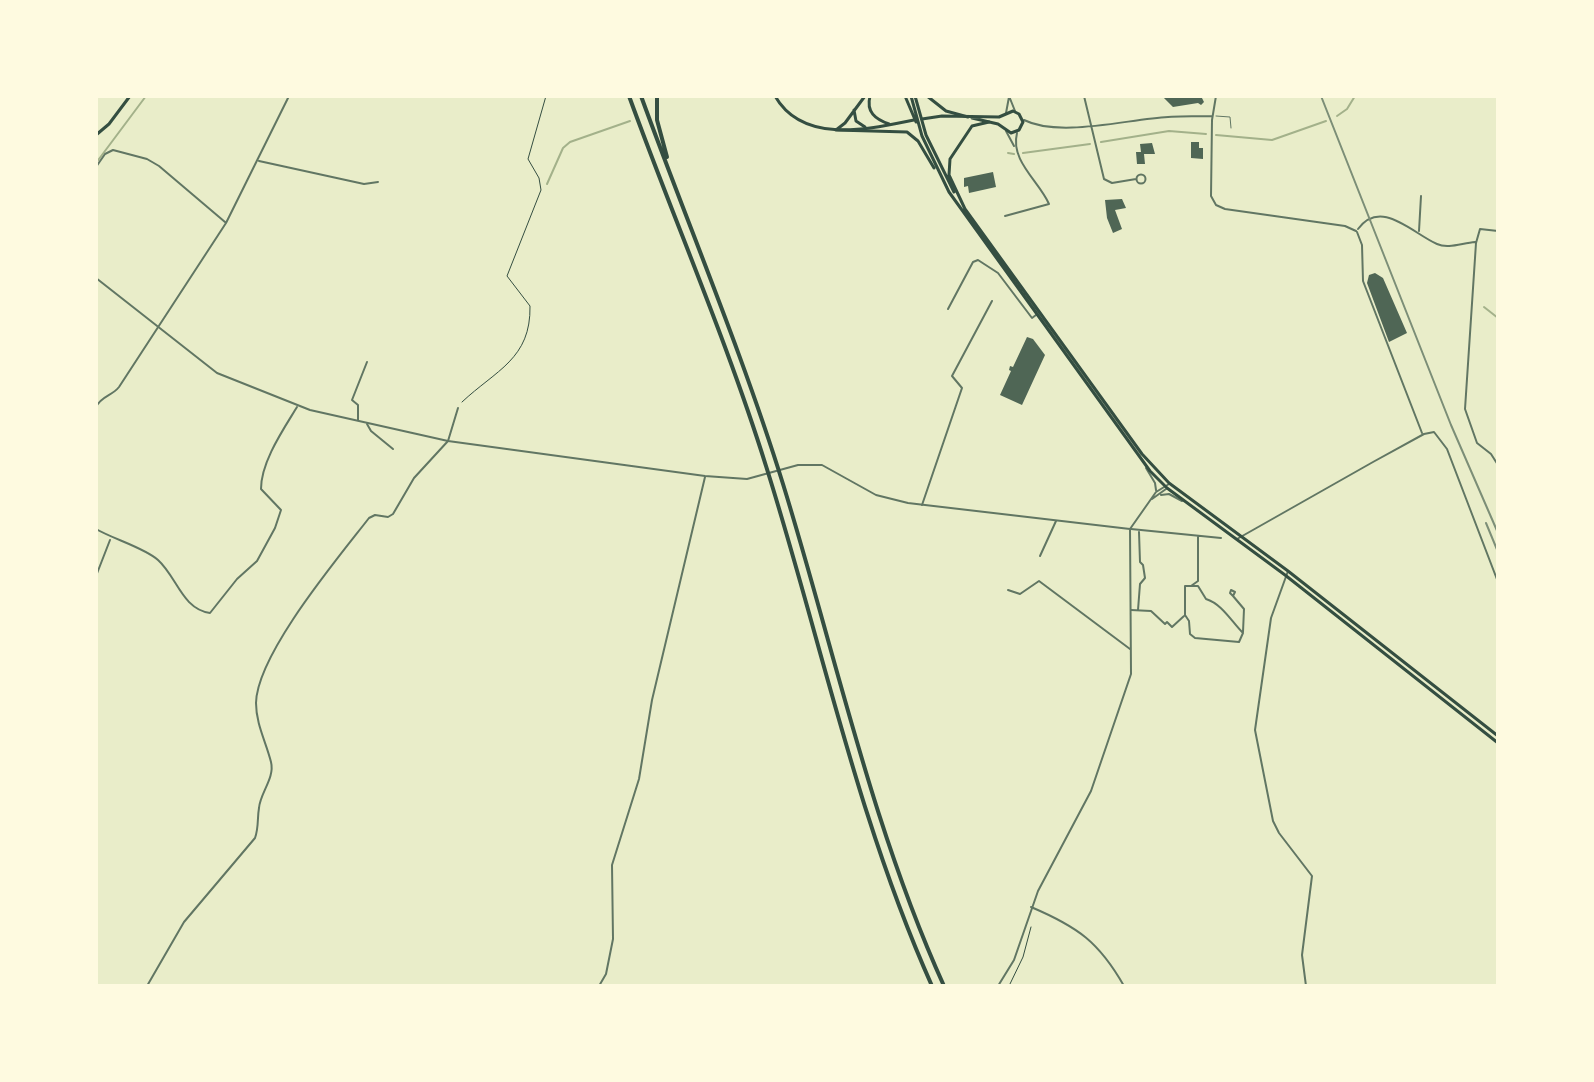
<!DOCTYPE html>
<html>
<head>
<meta charset="utf-8">
<style>
  body { margin:0 }
  #map { position:relative; width:1594px; height:1082px; overflow:hidden; background:#e9edc9; font-family:"Archivo Narrow",sans-serif }
  canvas { display:block }
  .frame { position:absolute; inset:0; border:98px solid #fefae0; pointer-events:none }
</style>
</head>
<body>
<div id="map">
<canvas width="1594" height="1082"></canvas>
<div class="frame"></div>
</div>
<script>
const g = document.querySelector('canvas').getContext('2d');
g.lineJoin = 'round';
function trace(path, color, width, dash) { g.strokeStyle = color; g.lineWidth = width; g.lineCap = dash ? 'butt' : 'round'; g.setLineDash(dash || []); g.stroke(path); }
function paint(path, color) { g.fillStyle = color; g.fill(path, 'evenodd'); }
trace(new Path2D(`
  M1337,116L1347,109L1355,96
  M1216,135L1272,140L1326,121
  M1101,142L1169,131L1206,134
  M1008,153L1014,154
  M1023,153L1090,144
  M96,163L146,96
  M547,184L563,148L570,142L630,121
  M1484,307L1498,318`), '#a3b18a', 2);
paint(new Path2D(`
  M1162,96H1201L1204,102L1201,105L1198,103L1173,107Z
  M1191,142H1199V148H1203V159L1191,158Z
  M1152,143L1155,154H1144L1145,164H1137L1136,152H1141L1140,144Z
  M993,172L996,187L969,193L968,186L964,187V178Z
  M1122,199L1126,208L1115,210L1122,229L1113,233L1107,218L1105,200Z
  M1375,273L1383,278L1407,333L1389,342L1367,283L1369,275Z
  M1027,337L1033,339L1045,355L1022,405L1000,395L1011,371L1009,370L1010,366L1013,367Z`), '#4f6655');
trace(new Path2D(`
  M462,402C496,370 531,359 530,306L507,276L541,190L539,178L528,159L546,96
  M1009,986L1023,957L1031,927`), '#344e41', 1);
trace(new Path2D(`
  M1216,116L1230,117L1231,128`), '#617663', 1);
trace(new Path2D(`
  M1009,96L1015,111
  M1084,96L1104,179L1112,183L1136,179
  M1216,96L1212,120L1211,196L1216,205L1225,209L1345,226L1356,231
  M1006,113L1009,97
  M1024,120C1060,138 1128,119 1168,117C1182,116 1197,116 1212,116
  M1006,131L1014,146
  M259,161L364,184L378,182
  M96,167L105,154L113,150L147,159L159,166L225,222
  M1136.5 179a4.5 4.5 0 1 1 9 0a4.5 4.5 0 1 1-9 0Z
  M1005,216L1049,204C1039,181 1010,161 1017,133
  M1358,229C1381,198 1412,233 1437,244C1448,249 1462,243 1475,242
  M1419,231L1421,196
  M1498,231L1480,229L1476,243L1465,409L1477,443L1491,454L1498,465
  M1357,232L1362,245L1363,281L1422,433
  M948,309L973,262L978,260L998,273L1032,318L1036,315
  M96,407C101,396 112,396 119,387L226,223L289,96
  M358,420V405L352,400L367,362
  M367,424L371,431L393,449
  M96,483V488
  M922,505L962,388L952,376L992,301
  M96,529C113,539 145,548 158,560C177,577 182,609 210,613L237,579L257,561L275,528L281,510L261,489C261,462 283,430 297,407
  M1131,529L1221,538
  M1040,556L1056,521
  M1288,571L1271,618L1255,730L1273,821L1279,833L1312,876L1302,955L1306,986
  M96,576L110,540
  M1185,586H1198L1206,599C1222,604 1231,621 1243,633L1239,642L1195,638L1190,634L1189,621L1185,615Z
  M1191,586L1198,581V537
  M1008,590L1020,594L1039,581L1130,649
  M1233,596L1230,593L1231,590L1235,592L1233,596L1244,609L1243,632
  M1131,610L1151,611L1165,624L1167,622L1172,627L1184,616
  M1138,610L1140,584L1145,578L1143,565L1140,562L1139,532
  M1031,907C1078,927 1099,942 1124,986
  M147,986L184,922L255,838C259,827 257,819 259,808C260,793 275,778 271,762C266,742 256,724 256,703C257,654 338,558 369,518L375,515L388,517L393,514L414,478L448,441L458,408
  M599,986L606,974L613,939L612,865L639,779L652,700L705,477`), '#617663', 2);
trace(new Path2D(`
  M96,278L217,373L310,410L448,441L705,476L747,479L798,465H822L876,495L908,503L1130,529
  M1146,468L1155,483L1156,490
  M1161,495L1169,494L1182,501
  M1152,499L1166,489
  M1237,539L1373,462L1424,434L1434,432L1447,449L1498,582
  M998,986L1014,960L1038,891L1091,791L1131,674L1130,529L1156,492L1169,484`), '#617663', 2);
trace(new Path2D(`
  M775,96C803,145 869,129 914,120
  M922,119L942,116L999,117L1013,111L1019,114L1023,122L1019,130L1011,133L998,124L972,118`), '#344e41', 3);
trace(new Path2D(`
  M870,96C866,112 875,119 889,124
  M905,96L916,122
  M911,96L922,136L949,192L1150,471L1167,488L1285,575L1498,743
  M915,96L926,135L954,192
  M927,96L946,111L968,117
  M854,110L856,121L865,127
  M989,122L972,126L950,159L949,175L965,209L1142,454L1169,483L1288,571L1498,736
  M836,130L907,132L918,141L934,168
  M836,130L845,123L865,96
  M96,135L109,124L130,96`), '#344e41', 3);
trace(new Path2D(`
  M629,96C674,220 727,341 766,466C821,640 857,819 932,986
  M641,96C688,225 742,352 783,484C835,652 871,825 944,986
  M657,96V120L667,157`), '#344e41', 4);
trace(new Path2D(`
  M1321,96L1451,425L1498,533
  M1486,523L1498,552`), '#7c8e77', 2);
</script>
</body>
</html>
